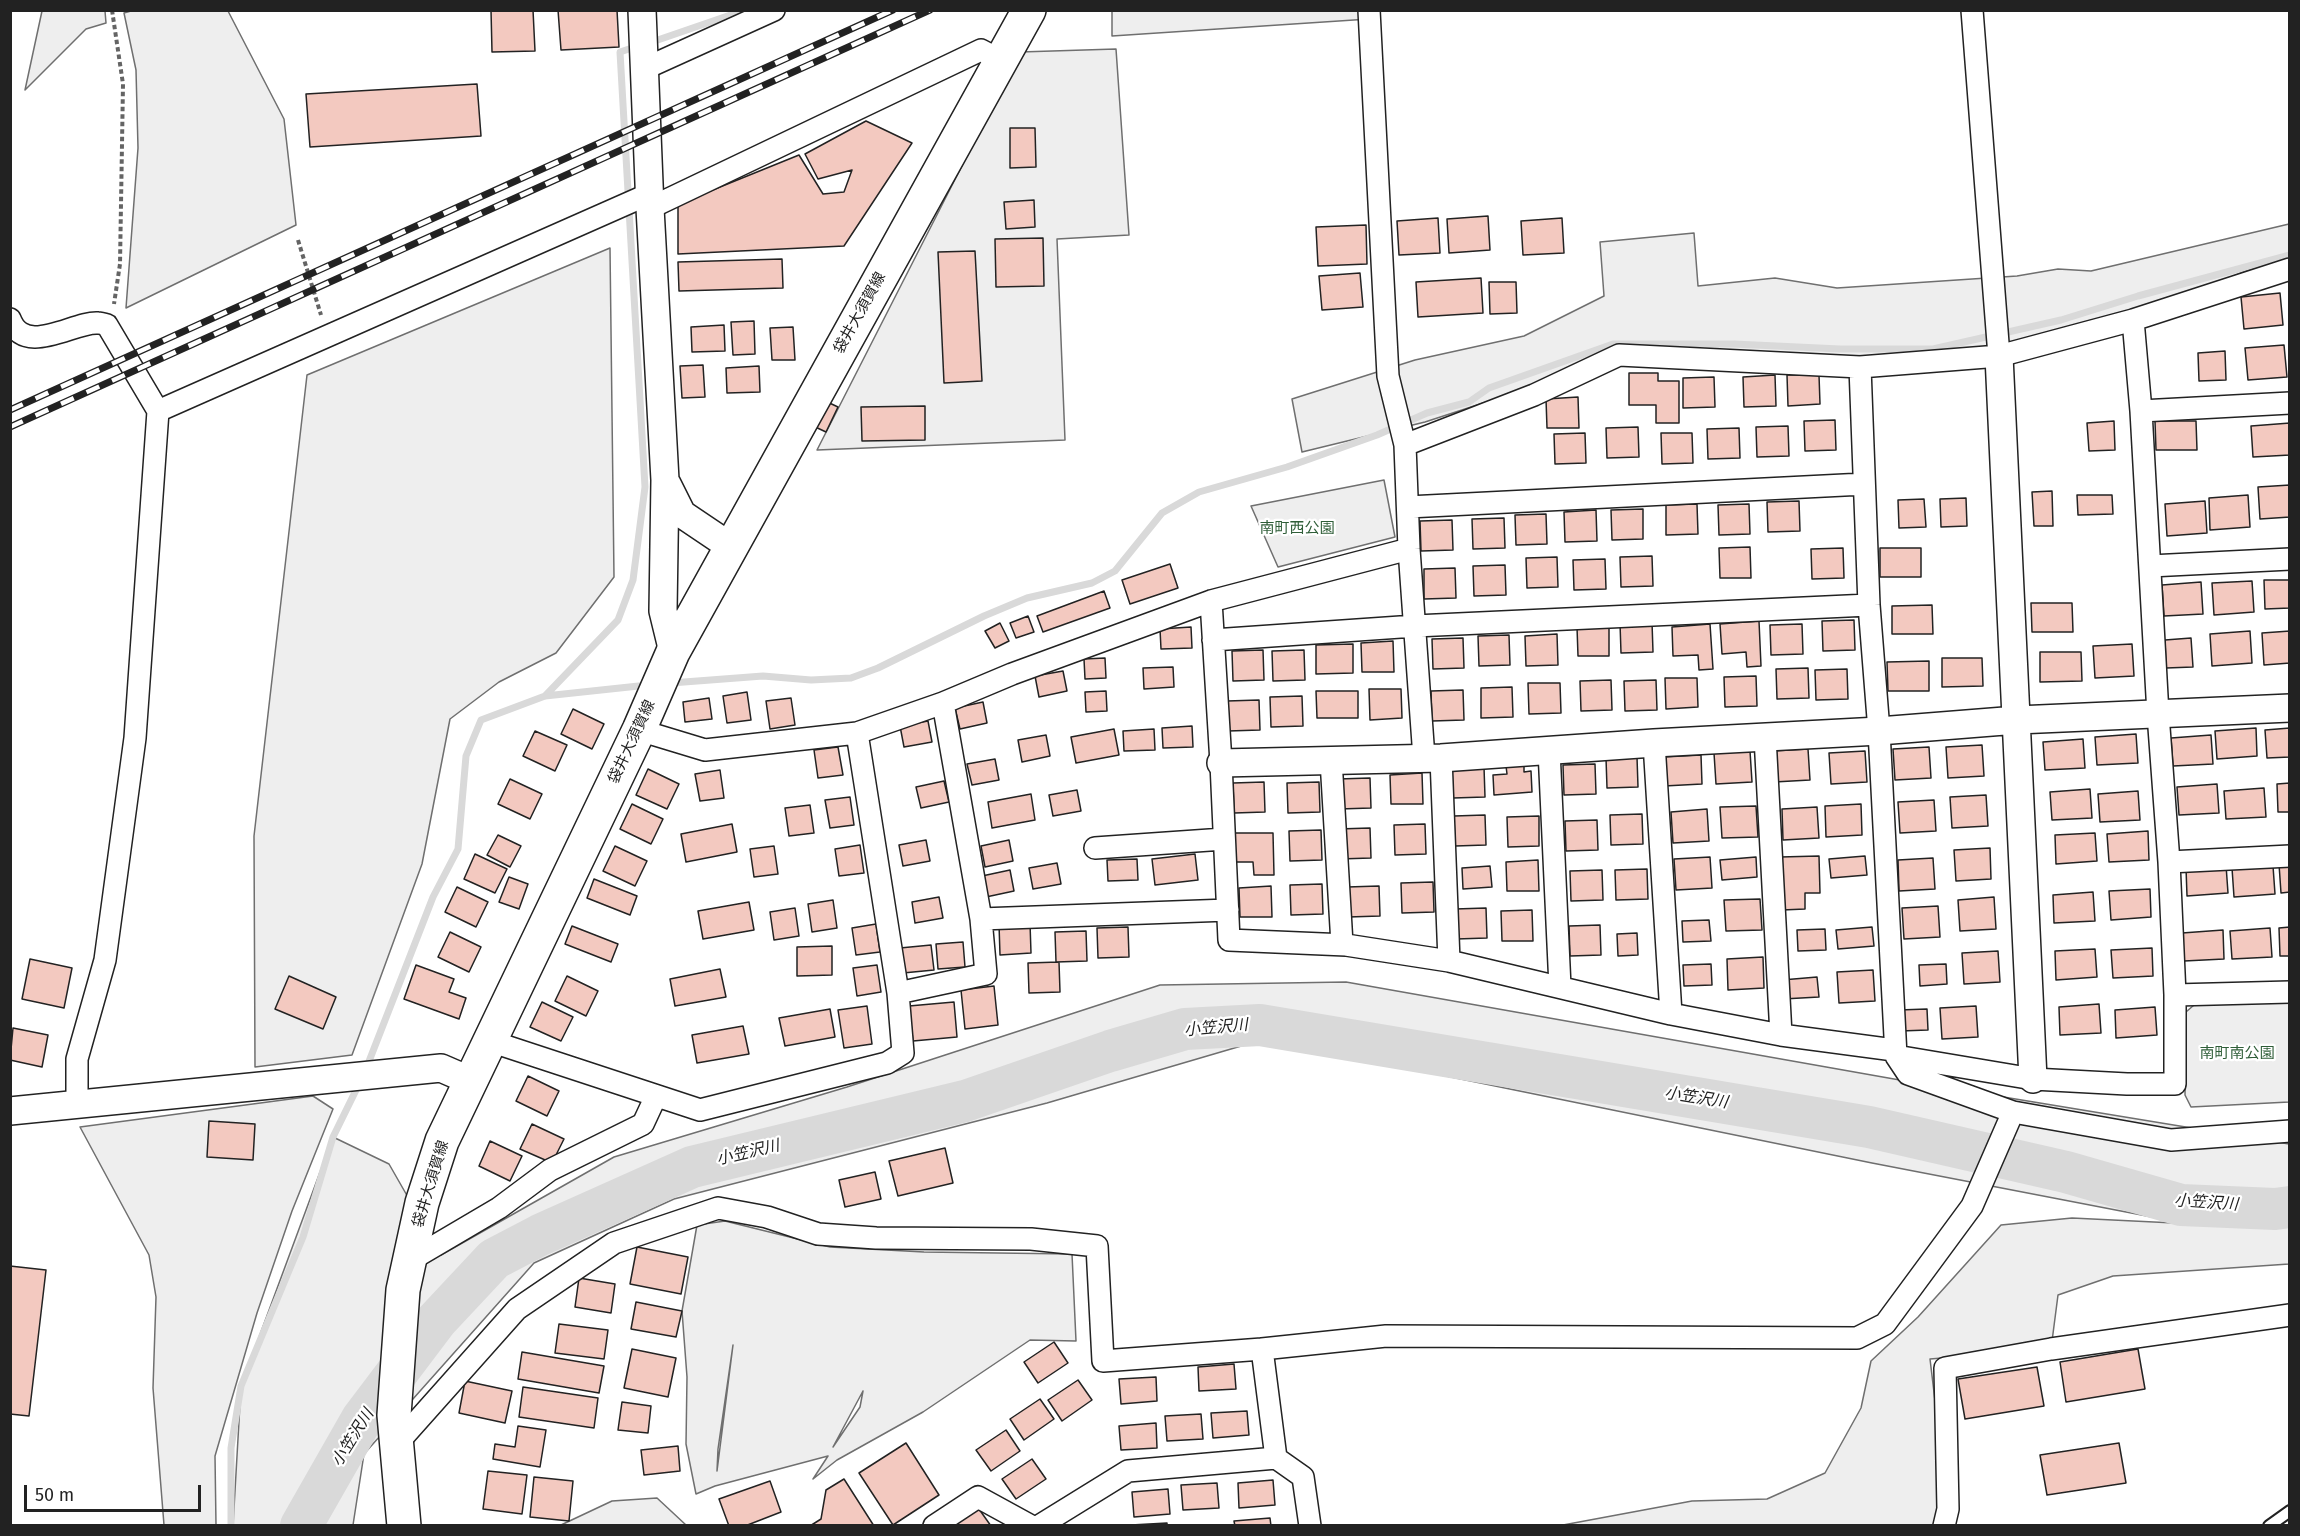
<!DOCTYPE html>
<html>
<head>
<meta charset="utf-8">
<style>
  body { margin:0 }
  #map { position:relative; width:2300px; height:1536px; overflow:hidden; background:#fff; font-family:"Fira Sans",sans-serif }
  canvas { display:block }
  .frame { position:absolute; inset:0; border:12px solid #222; pointer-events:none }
  .scale { position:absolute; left:24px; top:1485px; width:177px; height:27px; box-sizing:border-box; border:3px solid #222; border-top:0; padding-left:8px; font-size:18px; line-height:21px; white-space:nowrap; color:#222; -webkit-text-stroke:4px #fff; paint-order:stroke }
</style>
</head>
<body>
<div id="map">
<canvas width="2300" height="1536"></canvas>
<div class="frame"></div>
<div class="scale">50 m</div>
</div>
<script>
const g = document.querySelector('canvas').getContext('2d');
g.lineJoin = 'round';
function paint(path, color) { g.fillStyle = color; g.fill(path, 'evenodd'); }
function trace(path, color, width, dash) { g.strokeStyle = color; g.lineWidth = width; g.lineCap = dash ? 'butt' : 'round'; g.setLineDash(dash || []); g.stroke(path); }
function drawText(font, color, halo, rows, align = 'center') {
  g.font = font + ' "Fira Sans","Noto Sans JP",sans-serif'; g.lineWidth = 4.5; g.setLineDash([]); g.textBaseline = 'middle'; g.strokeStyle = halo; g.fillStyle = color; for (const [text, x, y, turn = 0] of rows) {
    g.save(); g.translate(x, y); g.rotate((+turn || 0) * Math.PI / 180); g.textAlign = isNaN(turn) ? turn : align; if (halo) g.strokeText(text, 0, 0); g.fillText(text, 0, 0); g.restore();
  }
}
const green = new Path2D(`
  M42,11H105L106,23L86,29L25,90Z
  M131,11H228L284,119L296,225L126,308L138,148L136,70L124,13Z
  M1112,11H1369V19L1112,36Z
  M1116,49L1129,235L1057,239L1065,440L817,450L1020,52Z
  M2289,224V259L2268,262L2116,324L1999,356L1597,366L1425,422L1302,452L1292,399L1415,360L1524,336L1604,296L1600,242L1694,233L1698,286L1775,278L1837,288L2017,276L2058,269L2091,271Z
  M610,248L614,577L556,653L499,682L450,719L422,864L352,1055L255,1067L254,836L307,375Z
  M1384,480L1395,537L1278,567L1251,506Z
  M1346,982L1894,1079L2289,1144V1264L2113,1276L2058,1295L2051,1349L1930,1359L1948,1509L1938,1525H1563L1692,1501L1767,1499L1825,1473L1861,1408L1871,1361L1918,1317L2001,1225L2072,1218L2256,1227L2152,1217L1872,1163L1265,1039L1047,1103L674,1199L534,1263L364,1454L353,1525L233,1526L241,1386L333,1137L389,1164L441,1255L614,1157L847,1087L1160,985Z
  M2289,1001V1102L2191,1107L2185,1095L2186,1012L2194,1005Z
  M313,1096L333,1109L292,1211L257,1313L215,1456L216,1525H164L153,1388L156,1297L149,1255L80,1127Z
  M725,1221L830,1247L924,1252L1072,1254L1076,1341L1030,1340L923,1412L837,1460L813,1479L828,1456L715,1486L696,1494L686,1444L687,1377L682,1311L697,1225ZM733,1345L717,1471L718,1449ZM863,1391L860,1407L833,1447Z
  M657,1498L686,1525H561L612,1501Z`);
paint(green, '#eee');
trace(green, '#6f6f6f', 1.5);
trace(new Path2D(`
  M649,43L745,10
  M671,683L763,676L811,680L851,678L878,668L984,616L1027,598L1092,583L1115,571L1162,513L1199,492L1287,467L1377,435L1427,413L1469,402L1489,388L1613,344H1734L1840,349H1933L2061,320L2138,296L2290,255
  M545,696L618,620L633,580L645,487L620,52L638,46
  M366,1069L433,897L458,849L466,756L481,720L545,696L648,685
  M231,1526V1448L241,1386L303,1237L333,1137L360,1082`), '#d9d9d9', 7);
trace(new Path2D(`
  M301,1526L362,1419L436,1321L494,1259L540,1235L692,1167L965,1101L1110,1051L1185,1029L1260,1025L1869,1127L2066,1172L2181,1205L2275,1209L2290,1207`), '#d9d9d9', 42);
const building = new Path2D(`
  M491,10H533L535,51L492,52Z
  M558,10H617L619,47L561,50Z
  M477,84L481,136L310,147L306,94Z
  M866,121L912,143L844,246L678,254V204L799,155L823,194L844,192L852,170L818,179L805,154Z
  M1010,128H1035L1036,167L1010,168Z
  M1034,200L1035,227L1006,229L1004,202Z
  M1488,216L1490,250L1449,253L1447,219Z
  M1438,218L1440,253L1399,255L1397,221Z
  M1562,218L1564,253L1523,255L1521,221Z
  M1366,225L1367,264L1318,266L1316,227Z
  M1043,238L1044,286L996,287L995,239Z
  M975,251L982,381L944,383L938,252Z
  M782,259L783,288L679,291L678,262Z
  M1360,273L1363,307L1322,310L1319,276Z
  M1481,278L1483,313L1418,317L1416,282Z
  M1489,282H1516L1517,313L1490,314Z
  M2280,293L2283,325L2244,329L2241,297Z
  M754,321L755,354L733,355L731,322Z
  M724,325L725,351L692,352L691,327Z
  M793,327L795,360H772L770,328Z
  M2284,345L2287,377L2248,380L2245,348Z
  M2225,351L2226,380L2199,381L2198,353Z
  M703,365L705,397L682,398L680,366Z
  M759,366L760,392L727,393L726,368Z
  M1629,373H1658V381H1679V423H1656V405H1629Z
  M1775,375L1776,406L1744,407L1743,377Z
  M1787,375H1819L1820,404L1788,406Z
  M1714,377L1715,407L1683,408V378Z
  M806,392L838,407L826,432L794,417Z
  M1578,397L1579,428H1547L1546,399Z
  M925,406V440L862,441L861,407Z
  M1835,420L1836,450L1805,451L1804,421Z
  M2114,421L2115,450L2089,451L2087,423Z
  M2155,421H2196L2197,450H2156Z
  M2290,423V455L2253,457L2251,426Z
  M1788,426L1789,456L1757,457L1756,427Z
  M1638,427L1639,457L1607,458L1606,428Z
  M1739,428L1740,458L1708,459L1707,429Z
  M1585,433L1586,463L1555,464L1554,434Z
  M1661,433H1692L1693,463L1662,464Z
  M2290,485V517L2260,519L2258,487Z
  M2052,491L2053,526H2034L2032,492Z
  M2077,495H2112L2113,514L2078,515Z
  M2248,495L2250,527L2210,530L2209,498Z
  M1966,498L1967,526L1941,527L1940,499Z
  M1924,499L1926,527L1899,528L1898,500Z
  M1799,501L1800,531L1768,532L1767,502Z
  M2205,501L2207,533L2167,536L2165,504Z
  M1697,504L1698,534L1666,535V505Z
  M1749,504L1750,534L1719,535L1718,505Z
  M1643,509V539L1612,540L1611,510Z
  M1596,510L1597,541L1565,542L1564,512Z
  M1546,514L1547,544L1516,545L1515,515Z
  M1504,518L1505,548L1473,549L1472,519Z
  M1452,520L1453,550L1421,551L1420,521Z
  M1750,547L1751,578H1720L1719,548Z
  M1843,548L1844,578L1812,579L1811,549Z
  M1880,548H1921V577H1880Z
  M1652,556L1653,586L1621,587L1620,557Z
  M1557,557L1558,587L1527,588L1526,558Z
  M1605,559L1606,589L1574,590L1573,560Z
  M1170,564L1178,588L1130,604L1122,580Z
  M1505,565L1506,595L1474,596L1473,566Z
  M1455,568L1456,598L1424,599V569Z
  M2264,580H2290V608L2265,609Z
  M2252,581L2254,612L2214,615L2212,583Z
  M2201,582L2203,614L2164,616L2162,585Z
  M1104,591L1110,608L1043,632L1037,616Z
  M2031,603H2072L2073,632H2032Z
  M1932,605L1933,634H1892V606Z
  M1028,616L1034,632L1016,638L1010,623Z
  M1854,620L1855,650L1823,651L1822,621Z
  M1759,621L1761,666L1747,667L1746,652L1722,654L1720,624Z
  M1652,622L1653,652L1621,653L1620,623Z
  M1000,623L1009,641L995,648L985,631Z
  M1710,624L1713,669L1699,670L1698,655L1673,656L1672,627Z
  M1802,624L1803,654L1771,655L1770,625Z
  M1609,625V656H1578L1577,627Z
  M1191,627L1192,648L1161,649L1160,629Z
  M2250,631L2252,663L2212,666L2210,634Z
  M2290,631V663L2264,665L2262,633Z
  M1557,634L1558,665L1526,666L1525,636Z
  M1509,635L1510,665L1479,666L1478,636Z
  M1463,638L1464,668L1433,669L1432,639Z
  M2191,638L2193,667L2166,668L2165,640Z
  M1393,641L1394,672H1362L1361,643Z
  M1353,644V673L1316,674V645Z
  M2132,644L2134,676L2095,678L2093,646Z
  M1263,650L1264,680L1233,681L1232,651Z
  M1304,650L1305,680L1273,681L1272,651Z
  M2040,652H2081L2082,681L2040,682Z
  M1105,658L1106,678L1085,679L1084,659Z
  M1942,658H1982L1983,686L1942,687Z
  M1929,661V691H1888L1887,662Z
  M1173,667L1174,687L1144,689L1143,668Z
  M1808,668L1809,698L1777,699L1776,669Z
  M1847,669L1848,699L1816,700L1815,670Z
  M1063,671L1067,691L1039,697L1035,676Z
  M1756,676L1757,706L1725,707L1724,677Z
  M1665,678H1697L1698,707L1666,709Z
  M1611,680L1612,710L1581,711L1580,681Z
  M1656,680L1657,710L1625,711L1624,681Z
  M1528,683H1560L1561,713L1529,714Z
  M1512,687L1513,717L1481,718V688Z
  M1369,689H1401L1402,718L1370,720Z
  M1463,690L1464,720L1432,721L1431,691Z
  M1106,691L1107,711L1086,712L1085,692Z
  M1316,691H1358V718H1317Z
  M747,692L751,720L727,723L723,696Z
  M1302,696L1303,726L1271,727L1270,697Z
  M709,698L712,719L685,722L683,702Z
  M791,698L795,725L770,729L766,701Z
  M1259,700L1260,730L1228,731L1227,701Z
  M983,702L987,723L960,729L955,708Z
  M573,709L604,724L592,749L561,734Z
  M928,721L932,742L904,747L900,726Z
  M1192,726L1193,747L1163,748L1162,728Z
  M2256,728L2257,756L2217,759L2215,731Z
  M2290,728V757L2267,758L2265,730Z
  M1114,729L1119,755L1076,763L1071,737Z
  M1154,729L1155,750L1124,751L1123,731Z
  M535,731L567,745L555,771L523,756Z
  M2136,734L2138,763L2097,765L2095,737Z
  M1046,735L1050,756L1022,762L1018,740Z
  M2211,735L2213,764L2173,766L2171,738Z
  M2083,739L2085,768L2045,770L2043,742Z
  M1982,745L1984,776L1948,778L1946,747Z
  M838,747L843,775L818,778L814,750Z
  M1929,747L1931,778L1895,780L1893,749Z
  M1808,749L1810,780L1774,782L1772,751Z
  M1750,751L1752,782L1716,784L1714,753Z
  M1865,751L1867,782L1831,784L1829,753Z
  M1701,755L1702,784L1664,786L1663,757Z
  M1637,757L1638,787L1607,788L1606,758Z
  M995,759L999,780L972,785L967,764Z
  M1595,764L1596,794L1564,795L1563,765Z
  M1524,765V772L1531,771L1532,792L1494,795L1493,775L1507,774L1506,766Z
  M1452,767H1484L1485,797L1453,798Z
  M648,769L679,784L667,809L636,795Z
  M720,770L724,798L700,801L695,774Z
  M1422,773L1423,804H1391L1390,775Z
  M1370,778L1371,808L1339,809L1338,779Z
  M510,779L542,794L530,819L498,804Z
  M944,781L949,802L921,808L916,787Z
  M1264,782L1265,812L1234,813L1233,783Z
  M1319,782L1320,812L1288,813L1287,783Z
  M2290,783V812H2278L2277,784Z
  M2217,784L2219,813L2179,815L2177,787Z
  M2264,788L2266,817L2226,819L2224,791Z
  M2090,789L2092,818L2052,820L2050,792Z
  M1077,790L1081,811L1053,816L1049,795Z
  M2138,791L2140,820L2100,822L2098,794Z
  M1031,794L1035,820L992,828L988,802Z
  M1986,795L1988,826L1952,828L1950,797Z
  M850,797L854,825L830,828L825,800Z
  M1934,800L1936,831L1900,833L1898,802Z
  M632,804L663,819L651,844L620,829Z
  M1861,804L1862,835L1826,837L1825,806Z
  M810,805L814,833L789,836L785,808Z
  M1756,806L1758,837L1722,838L1720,807Z
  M1817,807L1819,838L1783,840L1782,809Z
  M1707,809L1709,841L1673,843L1671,812Z
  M1642,814L1643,844L1611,845L1610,815Z
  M1485,815L1486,845L1455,846L1454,816Z
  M1539,816V846L1508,847L1507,817Z
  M1597,820L1598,850L1566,851L1565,821Z
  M732,824L737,852L686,862L681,834Z
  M1425,824L1426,854L1395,855L1394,825Z
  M1370,828L1371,858L1339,859L1338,829Z
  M1321,830L1322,860L1290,861L1289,831Z
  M2148,831L2149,860L2109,862L2107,834Z
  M1231,833H1273L1274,875H1254L1253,862H1231Z
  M2095,833L2097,861L2056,864L2055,835Z
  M498,835L521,846L510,867L487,855Z
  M926,840L930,861L903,866L899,845Z
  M1009,840L1013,861L985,867L981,846Z
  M860,845L864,873L839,876L835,849Z
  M615,846L647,861L635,886L603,871Z
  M774,846L778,874L754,877L750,849Z
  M1990,848L1991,879L1956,881L1954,850Z
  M475,854L507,869L495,893L464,879Z
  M1195,854L1198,880L1155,885L1152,859Z
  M1819,856L1820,893H1805V909L1782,910L1780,857Z
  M1865,856L1867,875L1831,878L1829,859Z
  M1710,857L1712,888L1676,890L1674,859Z
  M1756,857L1757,877L1722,880L1720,860Z
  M1933,858L1935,889L1899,891L1898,860Z
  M1137,859L1138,880L1108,881L1107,860Z
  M1538,860L1539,891H1507L1506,862Z
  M1057,863L1061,884L1033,889L1029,868Z
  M2290,863V892L2281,893L2279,864Z
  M2226,865L2228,893L2187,896L2186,868Z
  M1490,866L1492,887L1463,889L1462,868Z
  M2273,866L2275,894L2234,897L2232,868Z
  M1647,869L1648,899L1616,900L1615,870Z
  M1010,870L1014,891L986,897L982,876Z
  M1602,870L1603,900L1571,901L1570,871Z
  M509,877L528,884L519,909L499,902Z
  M594,879L637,896L630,915L587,898Z
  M1433,882L1434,912L1402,913L1401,883Z
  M1322,884L1323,914L1291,915L1290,885Z
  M1271,886L1272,917H1240L1239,888Z
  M1379,886L1380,916L1348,917L1347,887Z
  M457,887L488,902L476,927L445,912Z
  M2150,889L2151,917L2111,920L2109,891Z
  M2093,892L2095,921L2054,923L2053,895Z
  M939,897L943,918L915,923L912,902Z
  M1994,897L1996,929L1960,931L1958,900Z
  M1760,899L1762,930L1726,931L1724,900Z
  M833,900L837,928L812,932L808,904Z
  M749,902L754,930L703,939L698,911Z
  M1938,906L1940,937L1904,939L1902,908Z
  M795,908L799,936L774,940L770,912Z
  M1486,908L1487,938L1456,939L1455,909Z
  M1532,910L1533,941H1502L1501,911Z
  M1709,920L1711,941L1683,942L1682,921Z
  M1030,923L1031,953L1000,955L999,924Z
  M876,924L880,952L856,955L852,928Z
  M1600,925L1601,955L1570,956L1569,926Z
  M572,926L618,944L611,962L565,944Z
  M1128,927L1129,957L1098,958L1097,928Z
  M1872,927L1874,946L1838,949L1836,930Z
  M2290,927V956H2280L2279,928Z
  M2270,928L2272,957L2232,959L2230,931Z
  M1825,929L1826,950L1798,951L1797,930Z
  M2223,930L2224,959L2184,961L2182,933Z
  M1086,931L1087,961L1056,962L1055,932Z
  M450,932L481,947L469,972L438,957Z
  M1637,933L1638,955L1618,956L1617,934Z
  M963,942L965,967L938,969L936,944Z
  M931,945L934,970L903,973L900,948Z
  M832,946V975L797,976V947Z
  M2152,948L2153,976L2113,978L2111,950Z
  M2095,949L2097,977L2056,980L2055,951Z
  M1998,951L2000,982L1964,984L1962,953Z
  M1763,957L1764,988L1728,990L1727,959Z
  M30,959L72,968L64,1008L22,999Z
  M1059,962L1060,992L1029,993L1028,963Z
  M1711,964L1712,985L1684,986L1683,965Z
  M1946,964L1947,984L1920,986L1919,965Z
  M416,965L454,979L449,992L466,998L459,1019L404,999Z
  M877,965L881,992L857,996L853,968Z
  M720,969L726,997L675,1006L670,979Z
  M1873,970L1875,1001L1839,1003L1837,972Z
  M289,976L336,997L323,1029L275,1009Z
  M567,976L598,991L586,1016L555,1001Z
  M1817,977L1819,997L1783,999L1782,980Z
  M994,986L998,1025L965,1029L961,990Z
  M542,1002L573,1017L561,1041L530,1027Z
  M954,1002L957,1037L913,1041L909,1006Z
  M2099,1004L2101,1033L2060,1035L2059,1007Z
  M867,1006L872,1044L844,1048L838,1010Z
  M1976,1006L1978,1037L1942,1039L1940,1008Z
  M2155,1007L2157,1035L2116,1038L2115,1010Z
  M830,1009L835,1037L785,1046L779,1018Z
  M1927,1009L1928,1030L1900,1031L1899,1010Z
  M743,1026L749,1054L697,1063L692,1035Z
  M13,1028L48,1035L42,1067L10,1060Z
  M528,1076L559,1091L547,1116L516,1101Z
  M209,1121L255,1124L253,1160L207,1157Z
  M532,1124L564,1139L552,1163L520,1149Z
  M490,1141L522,1156L510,1181L479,1166Z
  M945,1148L953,1183L898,1196L889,1161Z
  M875,1172L881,1199L845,1207L839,1180Z
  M637,1247L688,1257L681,1294L630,1284Z
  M10,1266L46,1270L29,1416L10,1414Z
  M579,1278L615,1284L611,1313L575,1307Z
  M636,1302L682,1311L676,1337L631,1329Z
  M559,1324L608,1330L604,1359L555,1353Z
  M1054,1342L1068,1363L1038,1383L1024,1362Z
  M632,1349L676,1358L668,1397L624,1388Z
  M2138,1349L2145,1389L2066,1402L2060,1362Z
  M522,1352L604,1366L599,1393L518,1379Z
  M1234,1364L1236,1389L1199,1391L1198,1367Z
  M2037,1367L2044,1406L1965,1419L1958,1379Z
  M1156,1377L1157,1401L1121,1404L1119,1379Z
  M1078,1380L1092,1400L1062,1421L1048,1400Z
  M465,1381L512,1391L505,1423L459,1413Z
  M523,1387L598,1398L594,1428L519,1417Z
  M1040,1399L1054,1419L1024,1440L1010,1419Z
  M622,1402L651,1406L648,1433L618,1430Z
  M1247,1411L1249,1435L1213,1438L1211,1413Z
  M1201,1414L1203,1439L1167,1441L1165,1416Z
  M1156,1423L1157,1448L1121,1450L1119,1426Z
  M518,1426L546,1430L540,1467L493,1459L495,1444L515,1447Z
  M1006,1430L1020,1451L991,1471L976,1450Z
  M906,1443L939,1495L893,1525L859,1473Z
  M2119,1443L2126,1483L2047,1495L2040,1455Z
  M678,1446L680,1471L644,1475L641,1450Z
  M1032,1459L1046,1479L1016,1499L1002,1479Z
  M488,1471L527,1475L522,1514L483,1509Z
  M534,1477L573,1481L569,1521L530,1517Z
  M844,1479L874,1526H810L821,1519L826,1490Z
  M1273,1480L1275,1505L1239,1508L1238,1483Z
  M770,1481L781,1512L745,1526H729L719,1499Z
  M1217,1483L1219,1508L1183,1510L1181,1485Z
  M1168,1489L1170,1514L1134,1517L1132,1492Z
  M974,1502L991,1526H941Z
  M1270,1518L1271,1526H1235L1234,1521Z
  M1167,1523V1526H1131V1525Z`);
paint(building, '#f3c9c0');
trace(building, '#222', 1.5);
const service = new Path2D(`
  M2269,1526L2290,1511`);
const minor = new Path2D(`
  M1369,10L1388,376L1405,445L1409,549L1424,758
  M1972,10L1999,356
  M646,68L774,10
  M650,208L981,50L1000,60
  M10,319C25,358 74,321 98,323C101,323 104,324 107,325L158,411
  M1860,367L1869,605L1879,731L1896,1056L1908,1074L2013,1112L2171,1140L2290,1131
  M2141,411L2290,403
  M1405,445L1534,395L1619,355L1860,367L1999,356L2133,320L2290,269
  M1408,507L1864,484
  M2150,566L2290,559
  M1211,601L1221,763L1229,940L1346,945L1449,961L1671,1014L1781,1035L1894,1050
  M1213,640L1415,626L1869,605
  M639,730L705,750L857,733L943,703L1012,674L1211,601L1409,549
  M1765,737L1781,1035
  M1654,743L1671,1014
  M1549,750L1560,987
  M1441,758L1449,961
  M1331,760L1342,944
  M1095,848L1224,839
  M2169,862L2290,856
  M981,919L1228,910
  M898,993L986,974L981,919L943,703
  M2175,995L2290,992
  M490,1041L700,1110L887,1063L903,1053L898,993L857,733
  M1896,1056L2033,1079L2127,1084H2175V995L2169,862L2158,714L2141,411L2133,320
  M77,1105V1059L105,960L135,738L158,411L649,194
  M409,1261L499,1208L550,1170L643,1124L656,1096
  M1262,1349L1276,1458L1303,1477L1310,1526
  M395,1446L517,1309L614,1243L718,1208L767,1217L818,1234L876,1238L1031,1239L1097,1246L1103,1361L1262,1349L1386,1336L1857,1338L1885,1324L1972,1206L2013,1112
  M934,1526L978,1497L1031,1526
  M1039,1526L1128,1471L1276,1458
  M1944,1526L1948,1509L1945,1368L2051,1349L2290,1315`);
const tertiary = new Path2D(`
  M642,10L650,208L665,480L663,611L673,652
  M1999,356L2033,1079
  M667,484L682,514L731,547
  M1221,763L1441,758L1654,743L1879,731L2017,720L2290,708
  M10,1111L441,1068L471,1081`);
const primary = new Path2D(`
  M404,1526L394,1415L403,1290L422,1203L442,1141L639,730L673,652L1029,10`);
trace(service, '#222', 14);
trace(minor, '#222', 24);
trace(tertiary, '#222', 30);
trace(primary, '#222', 36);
trace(new Path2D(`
  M112,10L123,84L120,264L114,304
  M298,240L321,315`), '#646464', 4, [4.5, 3]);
trace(service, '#fff', 10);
trace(minor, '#fff', 21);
trace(tertiary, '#fff', 27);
trace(primary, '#fff', 33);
const rail = new Path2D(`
  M10,410L893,10
  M10,427L930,10`);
trace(rail, '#222', 7);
trace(rail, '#fff', 4.5, [14]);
drawText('15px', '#222', '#fff', [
  ["袋井大須賀線",860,313,-61],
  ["袋井大須賀線",632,742,-65],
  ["袋井大須賀線",431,1184,-73]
]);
drawText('15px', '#2f5e38', '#fff', [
  ["南町西公園",1297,529],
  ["南町南公園",2237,1054]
]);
drawText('italic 16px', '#222', '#fff', [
  ["小笠沢川",1216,1028,-5],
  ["小笠沢川",1696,1098,9],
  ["小笠沢川",748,1153,-13],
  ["小笠沢川",2206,1203,4],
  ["小笠沢川",353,1438,-58]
]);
</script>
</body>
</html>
